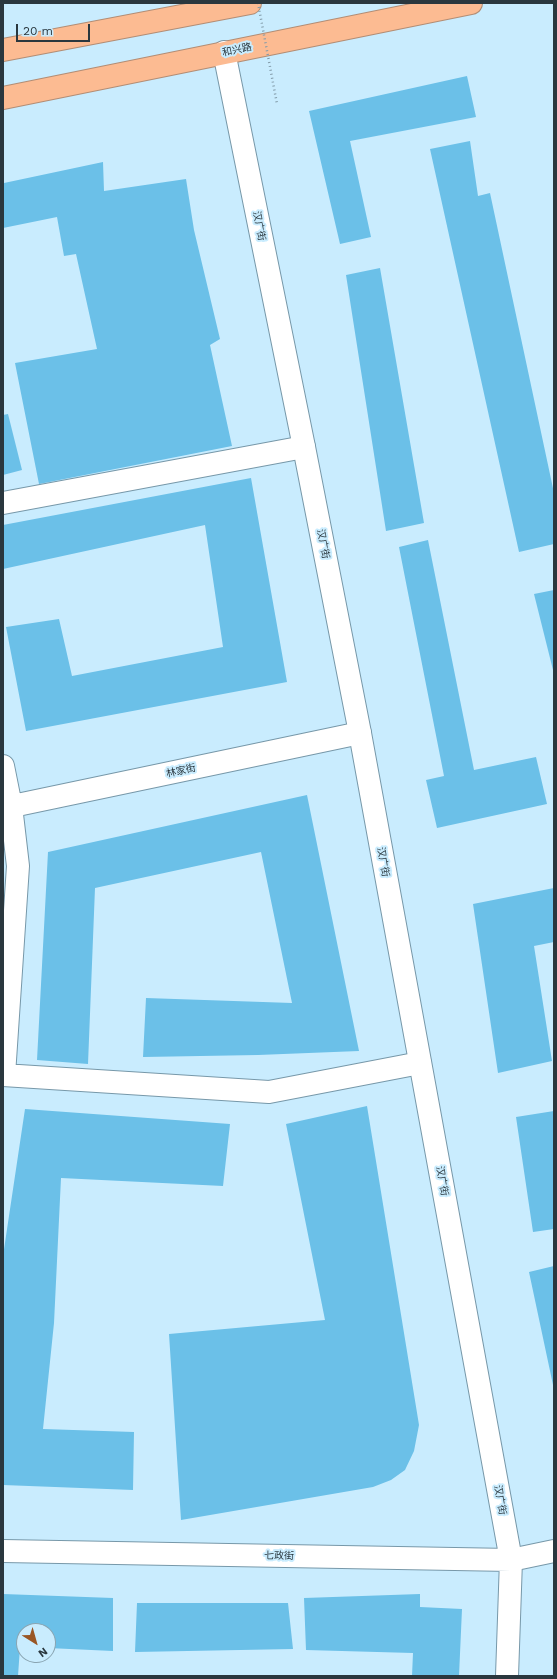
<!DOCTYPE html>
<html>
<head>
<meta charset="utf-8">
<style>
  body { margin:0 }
  #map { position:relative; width:557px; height:1679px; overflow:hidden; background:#c9ecfe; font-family:"Work Sans",sans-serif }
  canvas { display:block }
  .frame { position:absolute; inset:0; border:4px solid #2a373e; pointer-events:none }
  .north { position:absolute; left:16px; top:1623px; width:40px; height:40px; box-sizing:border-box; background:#c9ecfe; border:1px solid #89a4b1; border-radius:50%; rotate:143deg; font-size:11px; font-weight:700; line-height:16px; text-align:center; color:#2a373e }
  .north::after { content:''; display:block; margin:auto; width:14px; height:18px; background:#995625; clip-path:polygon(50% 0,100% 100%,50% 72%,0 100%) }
  .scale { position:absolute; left:16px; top:24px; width:74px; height:18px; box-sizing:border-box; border:2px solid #2a373e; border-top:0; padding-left:5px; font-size:12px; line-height:14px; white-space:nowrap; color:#2a373e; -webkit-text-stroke:3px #c9ecfe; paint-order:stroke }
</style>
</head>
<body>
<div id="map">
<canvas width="557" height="1679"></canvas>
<div class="frame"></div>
<div class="north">N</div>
<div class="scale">20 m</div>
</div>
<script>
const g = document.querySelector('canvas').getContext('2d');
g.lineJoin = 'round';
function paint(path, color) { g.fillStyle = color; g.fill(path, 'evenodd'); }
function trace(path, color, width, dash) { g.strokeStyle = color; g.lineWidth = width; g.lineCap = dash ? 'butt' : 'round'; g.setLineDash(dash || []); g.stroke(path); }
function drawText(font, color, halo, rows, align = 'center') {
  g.font = font + ' "Work Sans","Noto Sans SC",sans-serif'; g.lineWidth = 4; g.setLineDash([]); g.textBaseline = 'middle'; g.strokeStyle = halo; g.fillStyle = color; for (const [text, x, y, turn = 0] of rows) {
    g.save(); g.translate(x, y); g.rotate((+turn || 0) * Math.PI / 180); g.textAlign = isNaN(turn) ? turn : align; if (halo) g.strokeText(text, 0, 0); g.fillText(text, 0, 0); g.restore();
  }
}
paint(new Path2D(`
  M467,76L476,117L350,141L371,237L340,244L309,111Z
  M470,141L478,196L490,193L554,493V544L519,552L430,149Z
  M103,162L104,191L186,179L194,230L220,339L210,345L232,446L39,484L15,363L97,349L76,254L64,256L57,217L3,228V179L4,183Z
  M380,268L424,523L386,531L346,275Z
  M8,414L22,470L3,475V415Z
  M251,478L287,682L26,731L6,627L59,619L72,676L223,647L205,525L3,569V525Z
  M428,540L474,770L536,757L547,804L437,828L426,780L444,776L399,547Z
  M554,590V670H553L534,594Z
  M307,795L359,1051L258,1055L143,1057L146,998L292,1003L261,852L95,888L88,1064L37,1060L48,852Z
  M554,888V942L534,946L552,1061L498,1073L473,904Z
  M367,1106L419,1425L414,1451L405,1470L391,1480L373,1487L181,1520L169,1334L325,1320L286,1124Z
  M25,1109L230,1124L223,1186L61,1178L54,1323L43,1429L134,1432L133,1490L3,1485V1256Z
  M554,1111V1229L533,1232L516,1117Z
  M554,1266V1385H553L529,1272Z
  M3,1594L113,1598V1651L48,1648V1631H24V1647H20L18,1676H3Z
  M420,1594V1607L462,1609L459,1676H412L413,1653L306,1650L304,1598Z
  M137,1603H288L293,1649L135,1652Z`), '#6bc0e8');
const street = new Path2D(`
  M3,503L304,447
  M3,766L11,806L18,866L4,1075
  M3,808L360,733
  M3,1075L269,1092L420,1063`);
const secondary = new Path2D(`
  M224,52L304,447L360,733L511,1560L507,1676
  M3,1551L511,1560L554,1551`);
const highway = new Path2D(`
  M3,50L250,3
  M3,98L471,3`);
trace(street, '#7798a9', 24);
trace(secondary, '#7798a9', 24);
trace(highway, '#b28d75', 24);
trace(street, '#fff', 22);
trace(secondary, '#fff', 22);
trace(highway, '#fcbb92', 22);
trace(new Path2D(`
  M258,3L277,104`), '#829ba9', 2.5, [1, 3]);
drawText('10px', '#2a373e', '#c9ecfe', [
  ["和兴路",237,50,-12],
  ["汉广街",259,226,79],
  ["汉广街",323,544,79],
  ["林家街",181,771,-12],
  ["汉广街",383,862,80],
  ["汉广街",442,1181,80],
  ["汉广街",500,1500,80],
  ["七政街",279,1556,1]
]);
</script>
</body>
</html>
